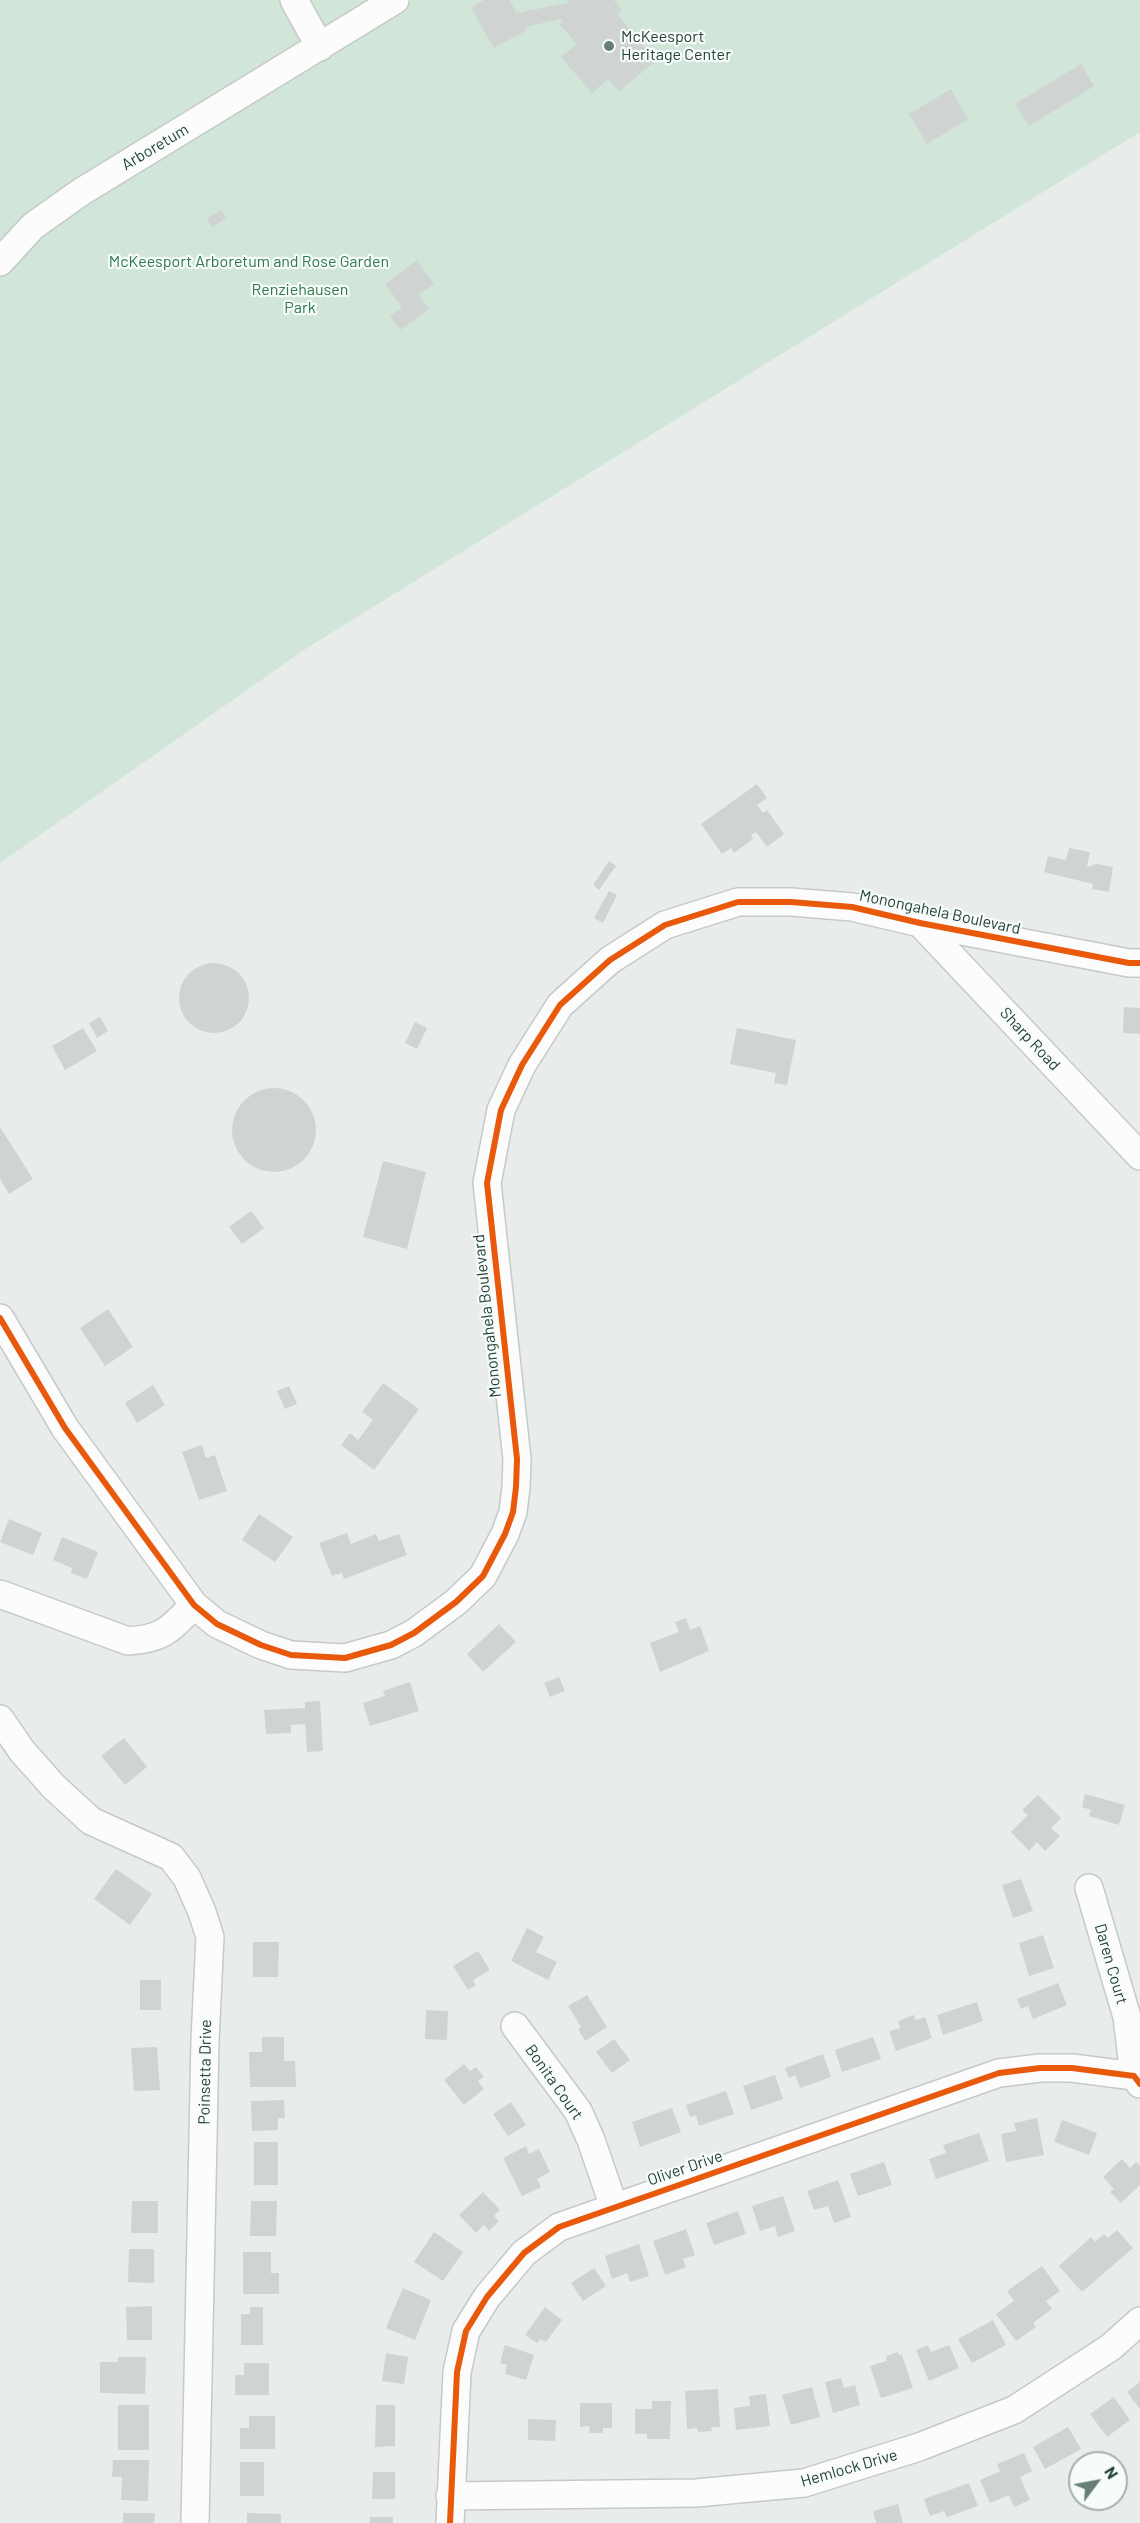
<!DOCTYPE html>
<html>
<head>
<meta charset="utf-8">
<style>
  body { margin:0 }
  #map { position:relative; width:1140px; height:2523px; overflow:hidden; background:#e8edeb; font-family:Barlow,sans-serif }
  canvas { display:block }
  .north { position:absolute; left:1068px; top:2451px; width:60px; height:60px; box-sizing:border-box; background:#f7fbf9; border:2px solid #a3b1ad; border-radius:50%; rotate:58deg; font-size:16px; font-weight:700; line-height:24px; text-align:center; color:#24423a }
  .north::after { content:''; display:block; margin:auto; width:21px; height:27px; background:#697e78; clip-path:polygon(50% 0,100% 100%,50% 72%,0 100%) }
</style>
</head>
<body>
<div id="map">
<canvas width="1140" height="2523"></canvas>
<div class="north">N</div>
</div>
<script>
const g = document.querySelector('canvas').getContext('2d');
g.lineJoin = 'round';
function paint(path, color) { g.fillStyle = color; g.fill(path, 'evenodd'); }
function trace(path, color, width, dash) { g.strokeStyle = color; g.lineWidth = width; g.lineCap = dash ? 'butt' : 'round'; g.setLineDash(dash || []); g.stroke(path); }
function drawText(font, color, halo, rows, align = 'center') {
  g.font = font + ' Barlow,sans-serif'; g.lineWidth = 4.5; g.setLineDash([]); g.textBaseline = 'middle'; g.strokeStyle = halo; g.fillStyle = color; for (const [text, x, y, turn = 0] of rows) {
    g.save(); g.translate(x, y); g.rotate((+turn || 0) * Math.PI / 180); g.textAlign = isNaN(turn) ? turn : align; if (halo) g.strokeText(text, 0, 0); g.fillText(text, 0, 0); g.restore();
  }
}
paint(new Path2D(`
  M0,0H1140V132L307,648L0,863Z`), '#d1e6d8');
paint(new Path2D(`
  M484,0H509L517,13L567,3L568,0H614L622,10L617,14L656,61L619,91L608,79L592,93L561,57L577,44L559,24L563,22L561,19L525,27L527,30L494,48L471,8Z
  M1081,64L1094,86L1029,126L1015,104Z
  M951,89L968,119L927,144L909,114Z
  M221,210L226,218L212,227L207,218Z
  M417,260L434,284L419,295L429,309L400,330L390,316L402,307L385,284Z
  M757,784L767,798L757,805L763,813L767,810L784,834L767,847L756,832L751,835L753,839L734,853L731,848L722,854L701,824Z
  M1069,848L1090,852L1087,867L1097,864L1113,867L1109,892L1092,889L1093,884L1044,872L1048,856L1066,860Z
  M609,861L616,866L599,890L593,885Z
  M609,891L617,895L603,923L594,918Z
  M179 998a35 35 0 1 1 70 0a35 35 0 1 1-70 0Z
  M1124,1007L1140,1008V1034L1123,1033Z
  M100,1017L108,1031L97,1038L89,1023Z
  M415,1022L427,1028L417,1049L405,1043Z
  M83,1028L97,1051L65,1070L52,1046Z
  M737,1028L796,1040L787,1085L774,1083L776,1073L730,1064Z
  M232 1130a42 42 0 1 1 84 0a42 42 0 1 1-84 0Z
  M0,1127L33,1179L9,1194L0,1179Z
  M383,1161L426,1172L407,1249L363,1237Z
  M251,1211L264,1228L242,1244L229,1227Z
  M108,1309L133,1347L105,1366L80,1328Z
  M383,1383L419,1409L374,1470L341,1445L350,1433L358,1440L373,1420L362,1412Z
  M153,1385L165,1405L137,1423L125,1403Z
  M289,1386L297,1404L285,1409L277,1391Z
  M202,1445L206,1458L215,1455L227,1491L199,1500L182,1452Z
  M259,1514L293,1537L275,1562L242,1540Z
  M9,1519L42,1533L33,1555L0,1542Z
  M347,1533L351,1544L376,1534L379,1541L399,1534L407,1555L344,1579L342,1573L332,1576L319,1543Z
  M62,1537L98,1552L87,1579L71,1573L72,1568L53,1560Z
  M686,1618L690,1630L700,1626L709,1651L660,1672L650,1643L679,1632L675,1622Z
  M499,1624L516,1642L483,1672L467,1654Z
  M559,1677L565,1691L550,1697L544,1683Z
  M410,1682L419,1711L370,1726L363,1703L385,1696L383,1691Z
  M320,1701L323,1751L307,1752L305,1724L291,1725V1733L266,1734L264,1710L305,1708V1702Z
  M124,1738L147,1767L125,1785L101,1756Z
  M1085,1794L1125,1805L1119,1825L1089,1816L1091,1810L1082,1807Z
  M1038,1795L1061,1818L1051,1828L1060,1836L1045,1851L1037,1842L1029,1851L1011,1832L1028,1815L1022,1810Z
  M116,1869L152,1894L130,1925L94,1899Z
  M1021,1879L1033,1911L1013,1918L1002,1885Z
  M527,1928L544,1937L536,1952L557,1962L548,1980L511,1961Z
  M1043,1935L1054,1968L1029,1976L1019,1943Z
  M253,1942H279L278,1977H253Z
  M478,1951L490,1970L473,1980L476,1985L468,1990L453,1966Z
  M140,1980H161V2010H140Z
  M1058,1983L1067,2005L1033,2019L1028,2006L1021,2009L1017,1999Z
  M587,1995L607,2027L585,2041L578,2029L581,2027L568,2006Z
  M977,2002L983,2021L943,2035L937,2015Z
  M426,2010L448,2011L447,2040L425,2039Z
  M914,2015L916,2020L925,2017L932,2038L896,2051L889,2031L900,2028L898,2021Z
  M262,2037H284V2061H295L296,2087H250L249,2052H262Z
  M873,2037L881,2059L842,2072L835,2050Z
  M614,2039L630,2060L612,2073L596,2052Z
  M157,2047L160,2090L134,2091L131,2048Z
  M823,2054L831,2077L800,2088L795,2075L789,2078L785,2068Z
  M464,2064L470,2071L476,2067L484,2077L478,2081L484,2089L464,2105L444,2080Z
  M775,2075L783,2099L751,2110L743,2086Z
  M726,2091L734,2114L699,2126L696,2115L690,2117L686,2105Z
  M284,2100L285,2118H278V2130L252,2131L251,2101Z
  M511,2102L526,2125L508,2136L493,2114Z
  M672,2108L681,2132L640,2147L632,2122Z
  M1037,2118L1044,2155L1006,2162L1001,2134L1016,2131L1014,2123Z
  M1062,2120L1097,2133L1089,2155L1054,2142Z
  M979,2133L989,2161L936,2179L929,2159L946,2153L943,2145Z
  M254,2142H278V2185H254Z
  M526,2146L529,2154L539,2149L550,2172L537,2179L541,2187L522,2196L503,2158Z
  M1122,2159L1130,2168L1136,2162L1140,2165V2185L1121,2203L1110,2192L1114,2189L1103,2177Z
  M884,2162L892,2185L858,2196L850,2174Z
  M838,2180L851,2217L834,2223L828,2206L814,2210L807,2191Z
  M483,2192L500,2210L494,2216L499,2221L489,2231L484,2225L476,2233L459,2215Z
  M783,2196L795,2231L778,2237L775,2226L760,2231L752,2206Z
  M132,2201H158V2233H131Z
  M251,2201H277L276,2236H250Z
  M738,2211L746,2234L714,2245L706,2223Z
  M686,2229L695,2255L683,2259L686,2267L665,2275L653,2241Z
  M1117,2230L1133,2248L1082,2292L1059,2266L1091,2237L1095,2242L1104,2234L1108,2238Z
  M434,2232L463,2252L443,2281L414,2262Z
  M639,2244L649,2276L630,2282L627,2273L612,2279L605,2256Z
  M129,2249H154V2283L128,2282Z
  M243,2252H271V2273H279V2294H243Z
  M1042,2266L1060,2291L1046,2301L1052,2309L1033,2323L1036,2327L1016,2341L996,2314L1014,2301L1007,2291Z
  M594,2268L606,2286L583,2301L571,2283Z
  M403,2288L431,2300L415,2340L386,2328Z
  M152,2306V2340H127L126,2307Z
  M250,2307H263V2345H241V2314H250Z
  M545,2307L562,2320L546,2342L541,2339L537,2343L525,2335Z
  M993,2320L1006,2345L972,2363L958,2339Z
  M505,2345L534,2355L526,2380L505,2374L507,2365L500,2363Z
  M928,2345L931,2352L949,2345L959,2368L929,2381L916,2350Z
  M898,2352L899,2355H902L913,2388L881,2398L870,2366L887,2361L886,2356Z
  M386,2353L408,2357L404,2384L382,2381Z
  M118,2357H146L145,2394L100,2393V2362H118Z
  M244,2363H269V2395H235V2375H244Z
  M841,2378L844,2388L855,2385L860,2405L833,2413L825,2382Z
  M1140,2382V2409L1127,2392Z
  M812,2387L820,2417L791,2425L782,2395Z
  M718,2389L720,2427H711L712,2431L698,2432L697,2428L687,2429L685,2391Z
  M766,2394L770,2426L736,2430L734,2408L750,2406L749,2396Z
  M1114,2397L1130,2420L1107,2437L1090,2414Z
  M652,2401H671L670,2439H647V2434H635V2409H652Z
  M580,2403H612V2428H603V2433H589L590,2426L580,2427Z
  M118,2405H149V2450H118Z
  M376,2405H395V2446L375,2447Z
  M249,2416H275V2449H240V2428H249Z
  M528,2419L556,2420L555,2441L528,2440Z
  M1068,2427L1081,2449L1045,2469L1033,2447Z
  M1024,2453L1032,2471L1020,2477L1030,2500L1014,2507L1009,2495L990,2503L980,2480L1000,2471L997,2464Z
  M113,2460H149L148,2501L121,2500L122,2477H112Z
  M240,2462H264V2496H240Z
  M373,2472H395V2499H372Z
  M969,2483L978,2506L947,2517L944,2511L930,2516L924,2499Z
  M898,2504L903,2523H876L873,2511Z
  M123,2513H155L154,2523H123Z
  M247,2513L281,2514V2523H247Z
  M370,2517H393V2523H370Z`), '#cfd4d2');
const minor = new Path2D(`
  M294,0L320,47
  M0,262L33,226L81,192L395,0
  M920,923L1140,1156
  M0,1318L65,1428L194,1605L217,1624L261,1645L291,1655L345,1658L391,1645L414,1633L456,1602L483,1576L505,1534L513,1512L516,1487L517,1459L487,1183L501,1110L522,1065L560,1005L610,960L665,925L738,902H791L852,907L920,923L1129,963H1140
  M0,1594L128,1641C164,1639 170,1629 194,1605
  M0,1719L22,1751L53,1786L91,1821L171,1857L187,1878L202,1912L210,1937L205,2040L195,2523
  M1089,1888L1127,2017L1134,2076
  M515,2026L578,2111L591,2140L614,2207
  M450,2496L696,2493L804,2483L919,2447L1014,2410L1111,2347L1140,2321
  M450,2523L457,2372L466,2331L487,2297L524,2253L559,2227L999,2073L1040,2068H1072L1134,2076L1140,2084`);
trace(minor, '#c5cac8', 30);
trace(minor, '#fcfcfc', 27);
trace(new Path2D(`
  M0,1318L65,1428L194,1605L217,1624L261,1645L291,1655L345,1658L391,1645L414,1633L456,1602L483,1576L505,1534L513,1512L516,1487L517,1459L487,1183L501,1110L522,1065L560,1005L610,960L665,925L738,902H791L852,907L920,923L1129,963H1140
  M450,2523L457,2372L466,2331L487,2297L524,2253L559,2227L999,2073L1040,2068H1072L1134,2076L1140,2084`), '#e8590c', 6);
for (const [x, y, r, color] of [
  [609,46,6,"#697e78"]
]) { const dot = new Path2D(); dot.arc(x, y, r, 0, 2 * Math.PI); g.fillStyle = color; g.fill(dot); trace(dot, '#f7fbf9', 2); }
drawText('16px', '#24423a', '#f7fbf9', [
  ["McKeesport",621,37],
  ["Heritage Center",621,55]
], 'left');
drawText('16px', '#24423a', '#f7fbf9', [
  ["Arboretum",155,147,-31],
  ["Monongahela Boulevard",940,912,12],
  ["Sharp Road",1030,1039,47],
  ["Monongahela Boulevard",487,1316,-96],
  ["Daren Court",1111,1964,74],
  ["Poinsetta Drive",205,2072,-89],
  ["Bonita Court",554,2082,55],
  ["Oliver Drive",685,2168,-19],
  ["Hemlock Drive",849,2468,-16]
]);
drawText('16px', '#2d7a4b', '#f7fbf9', [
  ["McKeesport Arboretum and Rose Garden",249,262],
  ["Renziehausen",300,290],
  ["Park",300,308]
]);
</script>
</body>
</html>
